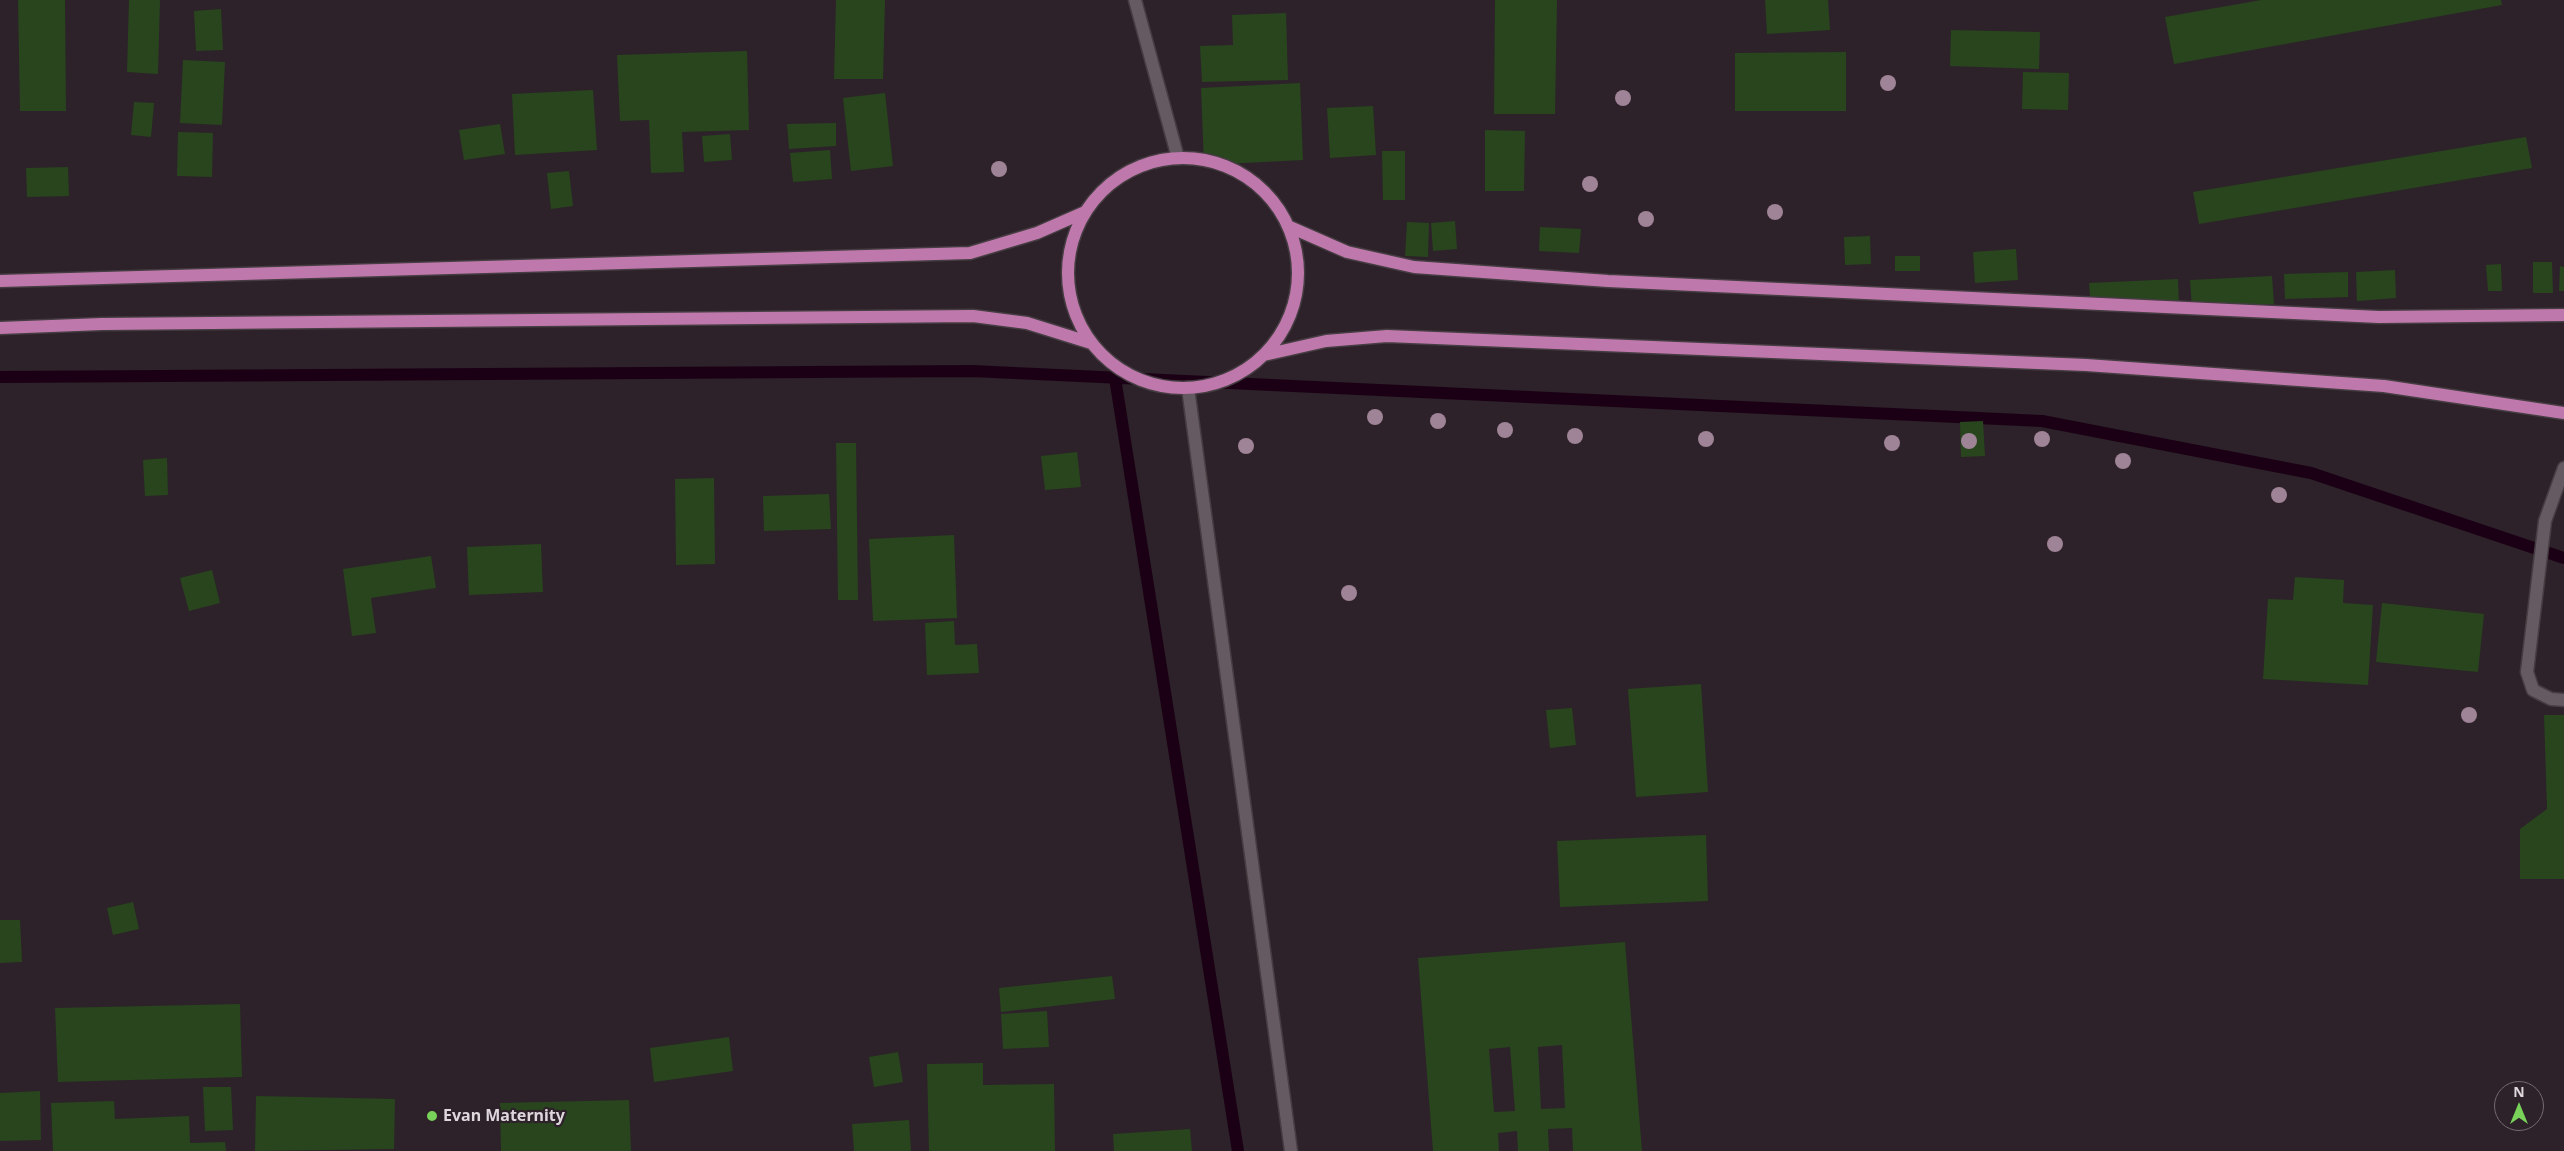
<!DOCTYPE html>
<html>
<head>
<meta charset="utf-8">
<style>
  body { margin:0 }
  #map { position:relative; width:2564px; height:1151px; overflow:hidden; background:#2d2229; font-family:"Noto Sans",sans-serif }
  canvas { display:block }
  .north { position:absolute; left:2494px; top:1081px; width:50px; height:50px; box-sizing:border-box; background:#2d2229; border:1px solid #746a71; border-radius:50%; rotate:0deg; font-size:14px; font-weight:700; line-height:20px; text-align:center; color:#ded7dc }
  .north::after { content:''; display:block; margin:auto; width:18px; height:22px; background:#78d158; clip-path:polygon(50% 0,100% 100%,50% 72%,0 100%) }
</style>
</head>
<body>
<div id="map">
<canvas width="2564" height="1151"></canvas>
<div class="north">N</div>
</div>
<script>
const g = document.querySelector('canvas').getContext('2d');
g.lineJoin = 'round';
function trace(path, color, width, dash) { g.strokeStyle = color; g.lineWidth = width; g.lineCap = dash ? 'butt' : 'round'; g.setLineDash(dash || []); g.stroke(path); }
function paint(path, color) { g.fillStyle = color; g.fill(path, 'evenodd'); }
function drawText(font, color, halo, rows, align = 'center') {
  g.font = font + ' "Noto Sans",sans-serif'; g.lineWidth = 4.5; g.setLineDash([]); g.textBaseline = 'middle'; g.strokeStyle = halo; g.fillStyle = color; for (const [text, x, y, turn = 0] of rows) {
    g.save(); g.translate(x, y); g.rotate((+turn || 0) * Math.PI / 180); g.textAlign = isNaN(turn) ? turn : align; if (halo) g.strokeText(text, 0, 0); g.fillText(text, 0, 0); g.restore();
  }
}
trace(new Path2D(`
  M0,377L972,371L2042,421L2311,473L2564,558
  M1115,378L1238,1151`), '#1b0015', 12);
paint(new Path2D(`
  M18,0H65L66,111H20Z
  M129,0H160L158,74L127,72Z
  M836,0H885L883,79H834Z
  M1495,0H1557L1555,114H1494Z
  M1765,0H1828L1830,30L1767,34Z
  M2261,0H2501L2502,5L2174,64L2165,17Z
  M221,9L223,50L196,51L194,11Z
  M1286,13L1288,80L1202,82L1200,46L1233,45L1232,15Z
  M1951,30L2040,32L2039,69L1950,66Z
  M747,51L749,130L682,132L684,172L651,173L649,120L620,121L617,55Z
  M1846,52V111H1735V53Z
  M183,60L225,62L222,125L180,123Z
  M2023,72L2069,73L2068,110L2022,109Z
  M1300,83L1303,160L1204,165L1201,88Z
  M593,90L597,150L515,155L512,94Z
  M885,93L893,166L851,171L843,98Z
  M134,102L154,103L151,137L131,135Z
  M1373,106L1376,155L1330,158L1327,108Z
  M836,123V146L789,149L787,124Z
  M500,124L505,154L464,160L459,130Z
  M1485,130L1525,131L1524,191H1485Z
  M178,132L213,133L212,177L177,176Z
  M730,134L732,160L704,162L702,136Z
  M2526,137L2532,168L2199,224L2193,192Z
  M830,150L832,179L793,182L790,153Z
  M1382,151H1405V200H1383Z
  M68,167L69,196L27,197L26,168Z
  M569,171L573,206L551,209L547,173Z
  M1455,221L1457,249L1433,251L1431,223Z
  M1407,222L1429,223L1428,257L1405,256Z
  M1540,227L1581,229L1579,253L1539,251Z
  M1870,236L1871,264L1845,265L1844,237Z
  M2016,249L2018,280L1975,283L1973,252Z
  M1895,256H1920V271H1895Z
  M2533,262H2552L2553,293H2533Z
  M2501,264L2502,291H2488L2486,265Z
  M2560,266L2564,267V291H2559Z
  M2395,270L2396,298L2357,301L2356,272Z
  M2348,272V297L2285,299L2284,274Z
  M2272,276L2274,304L2192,308L2190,280Z
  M2178,279L2179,305L2091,309L2089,283Z
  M1983,421L1985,456L1961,457L1960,422Z
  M836,443H856L858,600H838Z
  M1077,452L1081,487L1045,490L1041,456Z
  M167,458L168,495L145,496L143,460Z
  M714,478L715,564L676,565L675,479Z
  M829,494L831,529L764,531L763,496Z
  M954,535L957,618L873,621L869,539Z
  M541,544L543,592L469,595L467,547Z
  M431,556L436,588L371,598L376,633L352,636L343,569Z
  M212,570L220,603L189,611L180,578Z
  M2295,577L2344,580L2343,603L2373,605L2368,685L2263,679L2268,599L2293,600Z
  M2382,603L2484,614L2478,672L2376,662Z
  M954,621L955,645L977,644L979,673L927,675L925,623Z
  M1701,684L1708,792L1636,797L1628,689Z
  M1572,708L1576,745L1550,748L1546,710Z
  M2544,715H2564V879H2520V829L2547,809Z
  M1706,835L1708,901L1560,907L1557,841Z
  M133,902L139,929L113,935L107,908Z
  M0,920H20L22,962L0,963Z
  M1625,942L1642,1151H1573L1572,1128L1548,1129L1549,1151H1518L1517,1131L1498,1133L1499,1151H1433L1418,958ZM1562,1045L1565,1108L1541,1109L1538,1047ZM1510,1047L1515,1111L1494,1112L1489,1049Z
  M1112,976L1115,999L1001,1012L999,988Z
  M240,1004L242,1077L58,1082L55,1008Z
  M1047,1011L1049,1047L1003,1049L1001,1014Z
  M729,1037L733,1071L654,1082L650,1048Z
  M898,1052L903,1082L874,1087L869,1057Z
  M983,1063V1085L1054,1084L1055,1151H929L927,1064Z
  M203,1087H231L233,1130L205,1131Z
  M40,1091L41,1140L0,1141V1093Z
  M256,1096L395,1099L394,1149L255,1151Z
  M629,1100L631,1151H501L500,1103Z
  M114,1101L115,1119L189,1116L190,1143L225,1142L226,1151H53L51,1103Z
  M909,1120L911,1151H854L852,1124Z
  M1190,1129L1192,1151H1114L1113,1134Z`), '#28451e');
const service = new Path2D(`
  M2564,468L2545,521L2527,672L2533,690L2551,699L2564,700`);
const minor = new Path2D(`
  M1135,0L1178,158`);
const tertiary = new Path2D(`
  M1188,388L1291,1151`);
const primary = new Path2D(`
  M1068 273a115 115 0 1 1 230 0a115 115 0 1 1-230 0Z
  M1290,227L1347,252L1414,267L1608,281L2379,317L2564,315
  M0,281L970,253L1037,233L1085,212
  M0,328L102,324L973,316L1027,323L1091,343
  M1264,355L1326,341L1387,336L2086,365L2384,386L2564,413`);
trace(service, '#453d42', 15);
trace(minor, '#453d42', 15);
trace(tertiary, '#453d42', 15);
trace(primary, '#453d42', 15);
trace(service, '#655a61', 12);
trace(minor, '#655a61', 12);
trace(tertiary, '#655a61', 12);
trace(primary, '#bf78ab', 12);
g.fillStyle = '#9f8396';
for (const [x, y] of [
  [1888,83],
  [1623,98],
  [999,169],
  [1590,184],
  [1775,212],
  [1646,219],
  [1375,417],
  [1438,421],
  [1505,430],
  [1575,436],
  [1706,439],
  [2042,439],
  [1969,441],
  [1892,443],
  [1246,446],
  [2123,461],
  [2279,495],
  [2055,544],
  [1349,593],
  [2469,715]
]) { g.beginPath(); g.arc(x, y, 8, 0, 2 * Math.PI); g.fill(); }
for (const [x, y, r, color] of [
  [432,1116,6,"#78d158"]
]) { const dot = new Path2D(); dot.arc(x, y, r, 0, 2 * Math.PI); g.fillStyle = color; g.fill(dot); trace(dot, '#2d2229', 2); }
drawText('bold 16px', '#ded7dc', '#2d2229', [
  ["Evan Maternity",443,1116]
], 'left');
</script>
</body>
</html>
